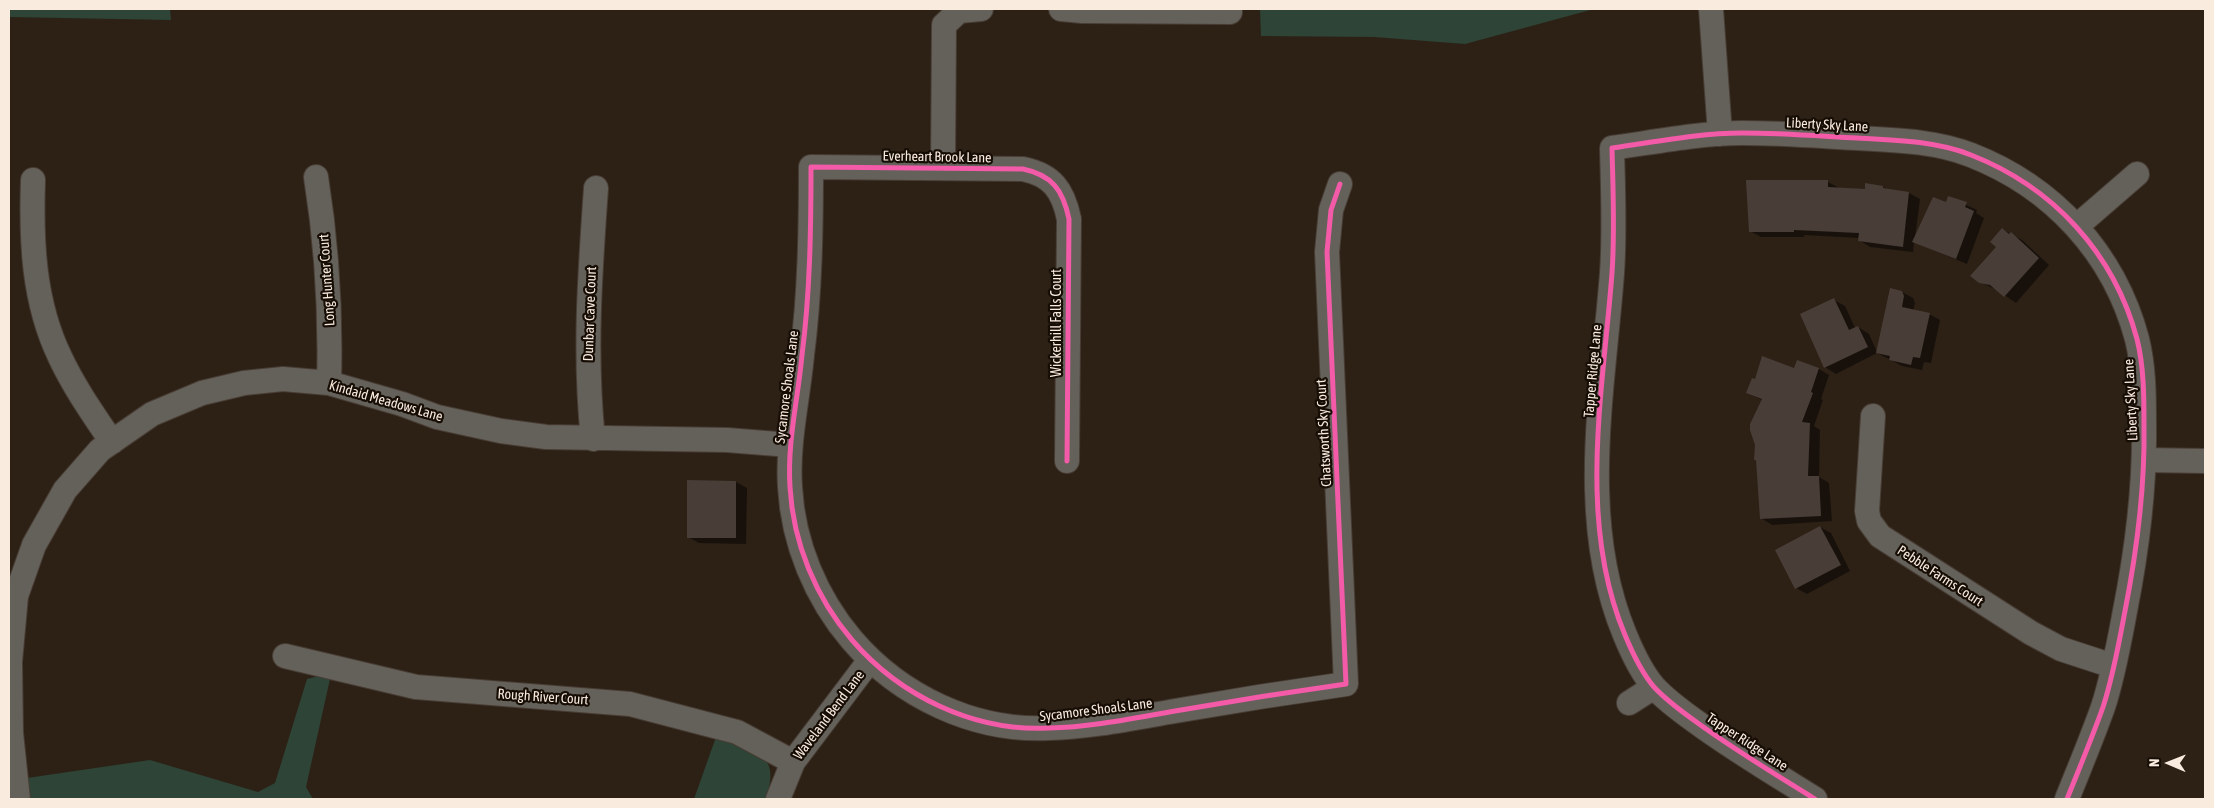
<!DOCTYPE html>
<html>
<head>
<meta charset="utf-8">
<style>
  body { margin:0 }
  #map { position:relative; width:2214px; height:808px; overflow:hidden; background:#2d2116; font-family:"Asap Condensed",sans-serif }
  canvas { display:block }
  .frame { position:absolute; inset:0; border:10px solid #faebdf; pointer-events:none }
  .north { position:absolute; left:2144px; top:738px; width:50px; height:50px; -webkit-text-stroke:4px #160d05; paint-order:stroke; rotate:271deg; font-size:14px; font-weight:700; line-height:20px; text-align:center; color:#faebdf }
  .north::after { content:''; display:block; margin:auto; width:18px; height:22px; background:#faebdf; clip-path:polygon(50% 0,100% 100%,50% 72%,0 100%) }
</style>
</head>
<body>
<div id="map">
<canvas width="2214" height="808"></canvas>
<div class="frame"></div>
<div class="north">N</div>
</div>
<script>
const g = document.querySelector('canvas').getContext('2d');
g.lineJoin = 'round';
function paint(path, color) { g.fillStyle = color; g.fill(path, 'evenodd'); }
function trace(path, color, width, dash) { g.strokeStyle = color; g.lineWidth = width; g.lineCap = dash ? 'butt' : 'round'; g.setLineDash(dash || []); g.stroke(path); }
function drawText(font, color, halo, rows, align = 'center') {
  g.font = font + ' "Asap Condensed",sans-serif'; g.lineWidth = 4.5; g.setLineDash([]); g.textBaseline = 'middle'; g.strokeStyle = halo; g.fillStyle = color; for (const [text, x, y, turn = 0] of rows) {
    g.save(); g.translate(x, y); g.rotate((+turn || 0) * Math.PI / 180); g.textAlign = isNaN(turn) ? turn : align; if (halo) g.strokeText(text, 0, 0); g.fillText(text, 0, 0); g.restore();
  }
}
paint(new Path2D(`
  M9,9H170L171,20L9,17Z
  M1260,9H1594L1465,44L1374,37L1261,36Z
  M319,676L330,679L306,787L313,799H30L27,778L150,760L258,792L275,783L307,679Z
  M716,737C754,752 782,751 766,799H694Z`), '#2d4436');
paint(new Path2D(`
  M1828,182L1839,188L1866,190V185L1883,187L1889,190L1909,193L1920,199L1915,238L1946,204L1949,197L1977,210L1976,213L1984,218L1967,264L1914,242L1913,252L1870,247L1859,240L1860,238L1804,235V237H1761L1750,231Z
  M2002,229L2022,240L2049,265L2016,303L1997,290L1980,282L1997,247Z
  M1902,292L1913,298L1915,303L1913,311L1929,314L1940,320L1931,363L1924,362L1922,370L1902,366L1877,353L1836,374L1825,367L1834,300L1845,306L1855,328L1858,327L1869,334L1877,352Z
  M1795,369H1819L1829,375L1821,399L1823,400L1814,426L1820,430L1819,477L1829,483L1832,521L1772,525L1761,518L1762,400L1748,393L1755,380Z
  M736,482L747,488L746,544L699,543L688,537Z
  M1820,527L1831,533L1850,571L1807,594L1796,588Z`), '#0007');
paint(new Path2D(`
  M1746,180H1828V187L1865,189V183L1883,186V188L1909,192L1903,247L1858,241L1859,233L1794,230V232H1749Z
  M1948,196L1967,202L1965,207L1974,211L1956,259L1912,242L1933,197L1946,202Z
  M2002,228L2009,234L2011,232L2039,258L2004,297L1990,285L1979,283L1970,276L1996,247L1990,242Z
  M1890,288L1902,291L1904,296L1902,307L1930,313L1920,358L1913,357L1911,365L1889,360L1890,356L1876,353Z
  M1834,298L1849,330L1858,326L1868,347L1824,368L1800,314Z
  M1762,356L1794,368L1797,360L1819,368L1811,392L1813,393L1802,422L1810,423L1808,476H1819L1821,516L1760,519L1756,460H1754L1755,445L1750,430V424L1762,399L1746,393L1752,378L1755,379Z
  M687,480L736,481V538H687Z
  M1820,526L1841,565L1795,589L1775,550Z`), '#493d37');
const minor = new Path2D(`
  M1061,9L1082,11L1230,12
  M1711,9L1720,134
  M943,168L944,25L959,11L981,9
  M316,177C327,246 331,313 329,383
  M33,180C31,240 33,301 60,357C74,387 93,414 112,442
  M2077,226L2137,174
  M1873,416L1867,511L1869,521L1880,536L2031,633L2061,649L2113,666
  M593,439C584,355 590,272 596,188
  M2145,460L2205,461
  M1067,461L1069,219C1063,190 1052,175 1023,169L811,167C811,230 810,293 802,355C798,399 787,443 790,487C793,543 816,598 852,640C900,696 974,732 1049,728C1092,727 1134,718 1175,711C1232,701 1289,692 1346,684L1327,252L1331,210L1340,184
  M285,656L416,687L630,704L737,732L793,762
  M1629,703L1654,687
  M18,799L11,733L10,662L16,596L34,545L65,490L100,450L152,414L202,393L244,383L283,379L329,383L402,404L437,417L501,431L546,437L727,440L790,445
  M778,799L793,762L870,660
  M1815,799C1775,774 1733,749 1695,721C1681,711 1666,700 1654,687C1642,673 1632,652 1625,635C1577,521 1603,392 1612,273C1615,231 1613,190 1612,148C1655,142 1699,133 1742,133C1781,133 1819,136 1857,138C1895,140 1936,141 1971,155C2053,187 2114,253 2137,339C2144,367 2144,397 2144,426C2145,489 2137,550 2125,611C2119,643 2113,677 2103,707C2092,738 2079,769 2067,799`);
trace(minor, '#483d34', 26);
trace(minor, '#64615a', 24);
trace(new Path2D(`
  M1067,461L1069,219C1063,190 1052,175 1023,169L811,167C811,230 810,293 802,355C798,399 787,443 790,487C793,543 816,598 852,640C900,696 974,732 1049,728C1092,727 1134,718 1175,711C1232,701 1289,692 1346,684L1327,252L1331,210L1340,184
  M1815,799C1775,774 1733,749 1695,721C1681,711 1666,700 1654,687C1642,673 1632,652 1625,635C1577,521 1603,392 1612,273C1615,231 1613,190 1612,148C1655,142 1699,133 1742,133C1781,133 1819,136 1857,138C1895,140 1936,141 1971,155C2053,187 2114,253 2137,339C2144,367 2144,397 2144,426C2145,489 2137,550 2125,611C2119,643 2113,677 2103,707C2092,738 2079,769 2067,799`), '#f35aa7', 5);
drawText('14px', '#faebdf', '#160d05', [
  ["Liberty Sky Lane",1827,125,3],
  ["Everheart Brook Lane",937,157,1],
  ["Long Hunter Court",327,280,-94],
  ["Dunbar Cave Court",590,314,-88],
  ["Wickerhill Falls Court",1057,323,-90],
  ["Tapper Ridge Lane",1593,371,-85],
  ["Sycamore Shoals Lane",787,387,-83],
  ["Liberty Sky Lane",2131,400,-93],
  ["Kindaid Meadows Lane",386,401,16],
  ["Chatsworth Sky Court",1324,433,-93],
  ["Pebble Farms Court",1940,576,33],
  ["Rough River Court",543,697,4],
  ["Sycamore Shoals Lane",1096,710,-7],
  ["Waveland Bend Lane",829,715,-53],
  ["Tapper Ridge Lane",1747,742,33]
]);
</script>
</body>
</html>
